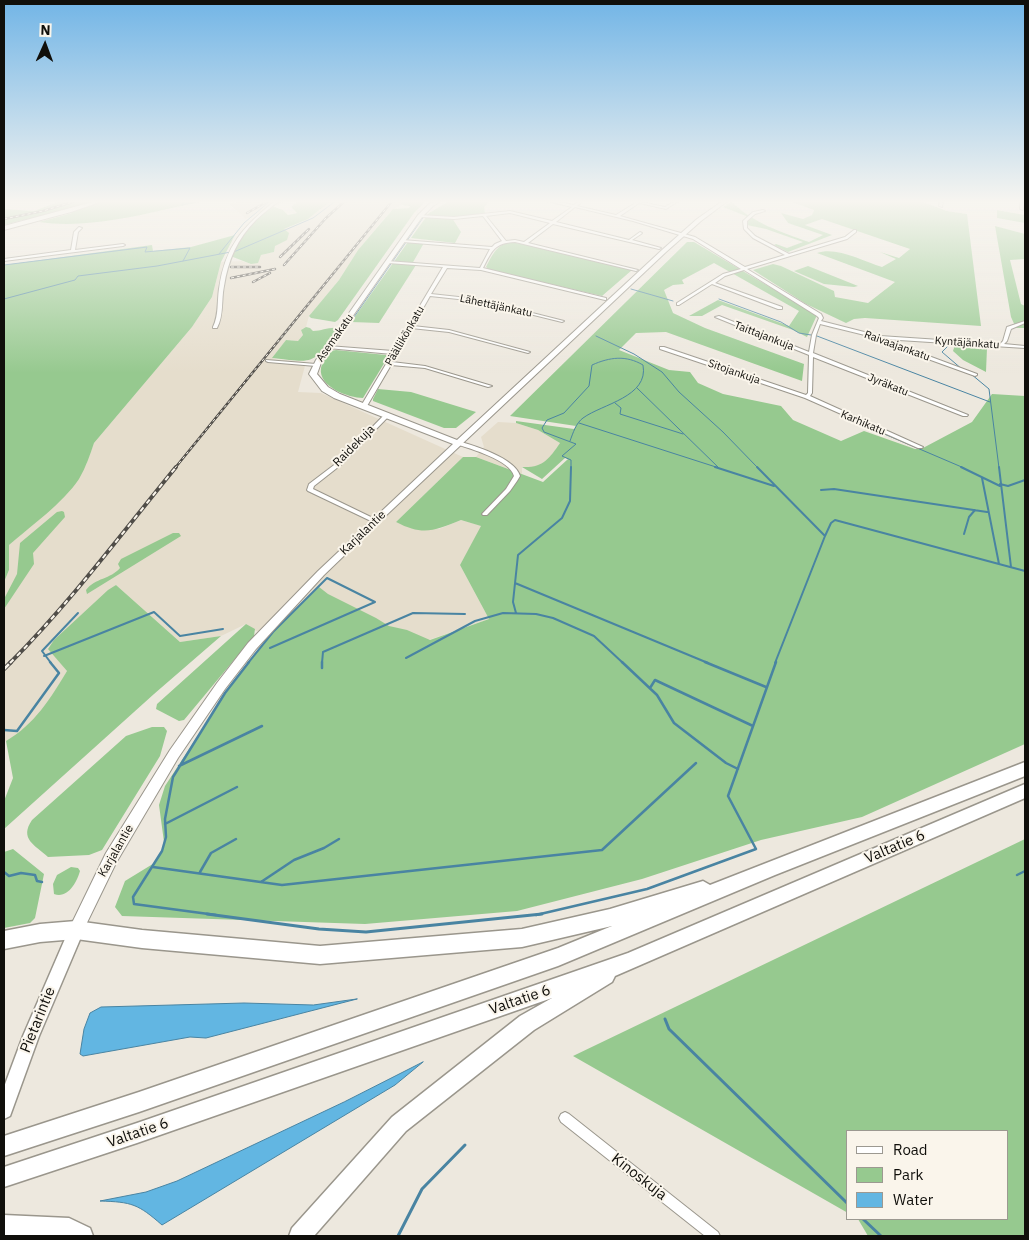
<!DOCTYPE html>
<html>
<head>
<meta charset="utf-8">
<style>
  body { margin:0 }
  #map { position:relative; width:1029px; height:1240px; overflow:hidden; background:#ede8de; font-family:"IBM Plex Sans",sans-serif }
  canvas { display:block }
  .frame { position:absolute; inset:0; border:5px solid #100f0b; pointer-events:none }
  .legend { position:absolute; left:846px; top:1130px; width:162px; height:90px; box-sizing:border-box; background:#faf5eb; border:1px solid #9c9991; margin:0; padding:6px 9px; list-style:none; font-size:15px; color:#100f0b }
  .legend li { display:flex; align-items:center; gap:10px; height:25px }
  .legend b { width:25px; border:1px solid #9c9991 }
  .north { position:absolute; left:20px; top:20px; width:50px; height:50px; -webkit-text-stroke:4px #faf5eb; paint-order:stroke; rotate:2deg; font-size:14px; font-weight:700; line-height:20px; text-align:center; color:#100f0b }
  .north::after { content:''; display:block; margin:auto; width:18px; height:22px; background:#100f0b; clip-path:polygon(50% 0,100% 100%,50% 72%,0 100%) }
</style>
</head>
<body>
<div id="map">
<canvas width="1029" height="1240"></canvas>
<div class="frame"></div>
<ul class="legend">
<li><b style="height:6px;background:#fff"></b>Road</li>
<li><b style="height:14px;background:#96c98f"></b>Park</li>
<li><b style="height:14px;background:#62b6e2"></b>Water</li>
</ul>
<div class="north">N</div>
</div>
<script>
const g = document.querySelector('canvas').getContext('2d');
g.lineJoin = 'round';
function paint(path, color) { g.fillStyle = color; g.fill(path, 'evenodd'); }
function trace(path, color, width, dash) { g.strokeStyle = color; g.lineWidth = width; g.lineCap = dash ? 'butt' : 'round'; g.setLineDash(dash || []); g.stroke(path); }
function drawText(font, color, halo, rows, align = 'center') {
  g.font = font + ' "IBM Plex Sans",sans-serif'; g.lineWidth = 4; g.setLineDash([]); g.textBaseline = 'middle'; g.strokeStyle = halo; g.fillStyle = color; for (const [text, x, y, turn = 0] of rows) {
    g.save(); g.translate(x, y); g.rotate((+turn || 0) * Math.PI / 180); g.textAlign = isNaN(turn) ? turn : align; if (halo) g.strokeText(text, 0, 0); g.fillText(text, 0, 0); g.restore();
  }
}
paint(new Path2D(`
  M245,200H287L246,219L229,204Z
  M332,200H407L389,213L358,250L339,280L309,316L306,327L301,330L303,335L298,341L286,340L273,359L306,362L298,392L321,393L463,457L396,522L439,529L461,520L482,526L460,565L489,619L417,644L280,634L256,631L246,624L221,636L180,642L116,585L48,648L67,671L48,704L23,732L4,742V582L9,570V545L61,499L86,465L94,443L192,327L212,297L221,262L242,261L251,264L261,255L274,252L275,246L284,229L308,219Z
  M498,422L516,423L538,430L560,443L547,462L533,468L522,467V474L476,457L484,447L481,437Z`), '#e5ddcc');
paint(new Path2D(`
  M63,200H208C157,211 91,230 39,222L72,213H51L4,225V209L34,211Z
  M300,200H332L308,219L284,229L289,233L287,240L275,246L274,252L261,255L258,263L251,264L233,257C230,240 260,217 272,206L283,210L288,215L297,213L291,207Z
  M411,200H427L414,213L338,320L335,322L311,318L309,316L339,280L358,250L393,209L409,208L410,206L402,205L403,202H411Z
  M451,200H491L484,207L485,213L452,218L461,232L455,243L411,238L429,213Z
  M787,200H918L947,211L967,214L981,326L865,318L854,319L846,323L806,304L753,270L773,264L781,266L834,291L835,297L868,303L895,282L817,253C836,246 863,261 882,267L896,259L880,252L899,258L910,249L822,219L805,225L832,235L788,252L774,245L776,244L787,248L803,242L766,229L747,225L746,216L723,207L732,202C753,223 781,232 809,242L823,235L788,223L781,213L803,219L812,215L814,210Z
  M997,210L1025,215V223L997,218Z
  M995,226L1025,234V259L1010,260L1021,304L1025,306V328H1016L1011,317Z
  M235,235L221,262L212,297L192,327L94,443C90,455 86,467 79,479C63,503 31,526 9,545V570L4,582V265L152,245L153,251L191,247Z
  M408,242L424,243L412,264L416,265L379,323L351,322Z
  M511,242L526,245L632,270L602,296L490,270L486,267C493,254 496,245 511,242Z
  M687,242H694L817,315L807,337L793,330L722,305L702,316H689L718,300L789,326L799,311L714,263L682,280L684,284L673,285L664,290L673,313L705,328L804,364L802,381L666,332L636,333L619,350L669,370L690,372L698,383L723,394L781,406L793,420L841,441L864,431L915,449L923,448L972,422L992,394L1025,396V744L862,817L761,840L642,879L517,911L365,924L122,916L115,907L125,881L156,862L162,851L164,842L159,805L165,786L210,717L225,693L273,632L319,587L328,594L376,618L389,626L407,630L430,640L489,619L460,565L481,526L461,520C434,531 423,536 396,522L463,457H476L543,482L568,459L565,458L542,479L522,467C543,468 549,459 560,443L538,430L516,423V421L574,429L576,426L510,416Z
  M808,266L858,286L854,287L824,284L794,271Z
  M306,327L310,328L313,331C322,331 328,327 338,328C312,365 317,363 272,358L286,340L298,341L303,335L301,330Z
  M955,345L987,348L986,372L963,360L953,351Z
  M336,350L386,355L388,357L363,398C349,398 318,387 321,368C322,362 328,356 331,351Z
  M378,389L411,392L476,412L456,428H444L373,401V399Z
  M62,511L64,512L65,517L33,553L34,564L4,609V599L17,574L20,543L57,512Z
  M173,533H179L181,536L87,594L86,590C95,578 111,579 120,568L118,564L121,559Z
  M116,585L180,642L221,636L154,694L4,829V801L13,778L6,741C34,725 51,698 67,671L48,649L54,640L108,590Z
  M246,624L255,629L254,636L184,720L179,721L156,709L157,704Z
  M152,727H164L167,731L160,756L102,850L89,855L48,857C35,845 19,839 32,820L126,736Z
  M1025,839V1236H868L858,1219H1008V1131H848V1213L573,1056Z
  M13,849L44,874L35,918L30,923L4,928V852Z
  M71,867L78,868L80,871C77,882 68,899 54,894L53,884L57,875Z`), '#96c98f');
const water = new Path2D(`
  M357,999L206,1038L190,1037L83,1056L80,1054L84,1029L90,1013L101,1007L244,1003L313,1005Z
  M423,1062L395,1085L162,1225C138,1204 132,1202 100,1201L146,1192L177,1181L344,1102Z`);
paint(water, '#62b6e2');
trace(water, '#4984a2', 1);
trace(new Path2D(`
  M182,205L204,200
  M182,205L185,200
  M219,254L244,223L269,202
  M4,265L147,247L145,252L190,248L183,261
  M631,289L673,301
  M4,299L75,280L78,276L157,266L236,251L313,218L337,200
  M719,299L781,322L799,333L817,336L990,402
  M354,317L427,212
  M596,336L634,354L662,372L679,392L723,432L758,468
  M950,344L942,352L963,370
  M971,374L989,389L999,468
  M637,388L719,468
  M615,403L621,408L620,414L683,434
  M854,421L964,468
  M579,423L719,468
  M570,441C573,433 576,423 583,418C602,404 649,397 643,365C626,355 610,357 592,365L589,386L564,413L547,420L542,428L544,432L576,444L562,456L571,460V468`), '#4984a2', 1);
trace(new Path2D(`
  M715,467L774,486
  M757,467L825,536
  M961,467L1000,486
  M999,467L1011,567
  M982,478L999,564
  M1000,484L1008,486L1025,480
  M821,490L834,489L987,512
  M964,534L969,517L975,510
  M515,583L708,663
  M516,613L513,602L518,555L562,518L570,501L571,467
  M44,656L154,612L180,636L223,629
  M406,658L475,621L503,613L536,614L553,618L594,636L623,663
  M51,663L42,651L78,613
  M248,663L273,632L327,578L375,602L270,648
  M322,663L323,652L413,613L465,614
  M775,663L825,536L831,523L835,520L1025,571`), '#4984a2', 2);
trace(new Path2D(`
  M622,662L657,695L674,723L726,763L738,769
  M705,662L766,687
  M322,668V662
  M650,688L655,680L753,726
  M4,730L17,731L59,673L50,662
  M179,766L262,726
  M165,824L237,787
  M153,867L282,885L602,850L696,763
  M4,872L9,876L21,873L35,875L37,881L42,882
  M200,872L211,853L236,839
  M1017,875L1025,871
  M261,882L294,860L324,848L339,839
  M216,915L134,904L133,897L162,851L166,837L165,819L173,777L225,693L249,662
  M536,915L647,889L756,849L728,796L776,662`), '#4984a2', 2.5);
trace(new Path2D(`
  M207,914L319,929L366,932L542,914
  M665,1019L669,1029L848,1204
  M863,1219L881,1236
  M398,1236L422,1189L465,1145`), '#4984a2', 3);
const street = new Path2D(`
  M276,200H280C272,207 263,213 256,220C237,239 228,260 224,286C221,300 224,315 217,328H213V327C219,315 217,302 219,289C225,245 244,226 276,200Z
  M547,200L574,205L581,200H584L577,206L616,215L640,200L641,202L665,207L677,200H680L666,209L639,203L620,216L695,237L745,267L785,255L753,238L744,229L743,221L753,212L763,210L765,211L755,214L747,221V228L755,236L789,254L845,237L854,230H856V232L847,239L747,269L821,314L823,318L821,321L880,336L1000,344L1003,341L1007,327L1025,321V323L1011,329L1007,341L1004,344L1025,346V348L883,339L977,374V375L975,376L881,342L877,338L820,324L816,335L813,353L968,415L967,416H963L813,357L812,393L810,396L923,447L922,448H918L805,398L660,349V347H664L806,395L808,393L809,355L715,317L719,316L809,352L812,335L819,318L817,316L744,270L725,276L715,283L782,307V309H778L712,284L679,305H677V303L723,274L741,269L693,239L633,221L575,207L556,222L629,240L640,232L642,233L641,234L632,240L661,248L659,249L553,224L528,243L638,270L636,271L515,242C494,243 492,251 483,268L606,298V300H605L481,270L447,268L431,294L477,299L564,321L562,322L477,301L430,296L413,326L449,330L530,352L528,353L449,332L411,328L392,362L425,366L492,386L488,387L425,368L391,365L367,406L364,408L362,407L361,406L392,354L328,348L326,347L328,346L393,351L443,267L388,263H387V261L480,268L490,249L403,242L401,241L402,240L492,247L495,244L502,241L483,216L454,219L420,217L419,215L454,217L510,211L552,221L572,207L547,201ZM510,213L550,223L524,242L515,240L506,241L486,216Z
  M940,200H943L942,207L939,206Z
  M1020,200H1023V210L1020,209Z
  M79,227L82,228L78,232L75,250L123,244L125,245L123,246L4,261V259L71,250L74,232Z
  M266,360L316,364L318,365L316,366L268,362L266,361Z
  M387,413L389,414V416L342,464L314,486L313,489L377,520L378,521L377,522H373L308,491L307,490L309,484L338,462L385,414Z
  M458,441C475,446 515,458 520,476L517,481L510,491L487,515H483L482,514L506,489L514,476C510,460 471,449 456,444L455,443Z
  M565,1112L569,1114L718,1232L720,1236H705L561,1122L559,1118L561,1114Z`);
const secondary = new Path2D(`
  M100,200H106L71,212L4,230V226Z
  M438,200H443L433,206L422,217L322,360L317,374L328,387L340,394L457,440L662,250L697,219L724,200H729L701,221L666,252L378,523L324,575L256,649L225,689L178,758L116,863L81,935L76,937L71,935L69,930L71,925L106,853L170,750L217,683L248,643L318,571L453,444L334,398L322,391L309,374L316,360L418,215L429,204Z`);
const primary = new Path2D(`
  M76,922L81,925L84,930L39,1036L10,1116L4,1119V1087L23,1036L71,925Z`);
const highway = new Path2D(`
  M1025,762V776L775,875L558,966L139,1112L4,1156V1136L139,1092L558,948L612,926L522,947L320,964L142,948L76,939L40,942L4,949V931L40,924L76,921L142,930L320,946L522,929L610,909L703,881L710,885Z
  M1025,784V798L615,976L612,982L534,1030L406,1131L314,1236H289L292,1228L392,1117L520,1016L552,998L137,1143L4,1187V1167L137,1123L628,953Z
  M4,1215L69,1218L90,1228L93,1236H4Z`);
trace(street, '#9a968c', 2);
trace(secondary, '#9a968c', 2);
trace(primary, '#9a968c', 3);
trace(highway, '#9a968c', 3);
paint(street, '#fff');
paint(secondary, '#fff');
paint(primary, '#fff');
paint(highway, '#fff');
const railFar2 = new Path2D(`
  M247,213L270,200
  M4,219L43,211L79,200
  M280,257L309,229
  M284,265L326,218L346,200
  M231,267H260
  M231,278L275,269
  M253,282L270,273
  M175,468L393,200`);
const railFar1 = new Path2D(`
  M10,663C70,603 122,533 176,467`);
const rail = new Path2D(`
  M4,669L11,662`);
trace(railFar2, '#504d48', 2.5);
trace(railFar1, '#504d48', 4);
trace(rail, '#504d48', 4.5);
trace(railFar2, '#faf5eb', 1, [3]);
trace(railFar1, '#faf5eb', 2, [5]);
trace(rail, '#faf5eb', 2.5, [7]);
const sky = g.createLinearGradient(0, 0, 0, 373);
sky.addColorStop(0, '#72b5e6');
sky.addColorStop(0.54, '#f7f5f0');
sky.addColorStop(1, '#f7f5f000');
g.fillStyle = sky;
g.fillRect(0, 0, 1029, 373);
drawText('11px', '#100f0b', '#faf5eb', [
  ["Lähettäjänkatu",496,306,12],
  ["Päällikönkatu",405,336,-60],
  ["Taittajankuja",764,336,21],
  ["Asemakatu",335,338,-55],
  ["Kyntäjänkatu",967,343,4],
  ["Raivaajankatu",897,346,20],
  ["Sitojankuja",734,372,19],
  ["Jyräkatu",888,385,22],
  ["Karhikatu",863,423,23]
]);
drawText('12px', '#100f0b', '#faf5eb', [
  ["Raidekuja",354,446,-45],
  ["Karjalantie",363,533,-44],
  ["Karjalantie",116,851,-60]
]);
drawText('15px', '#100f0b', '#faf5eb', [
  ["Valtatie 6",895,847,-23],
  ["Valtatie 6",520,1000,-19],
  ["Pietarintie",38,1020,-68],
  ["Valtatie 6",138,1133,-19],
  ["Kinoskuja",639,1177,38]
]);
</script>
</body>
</html>
